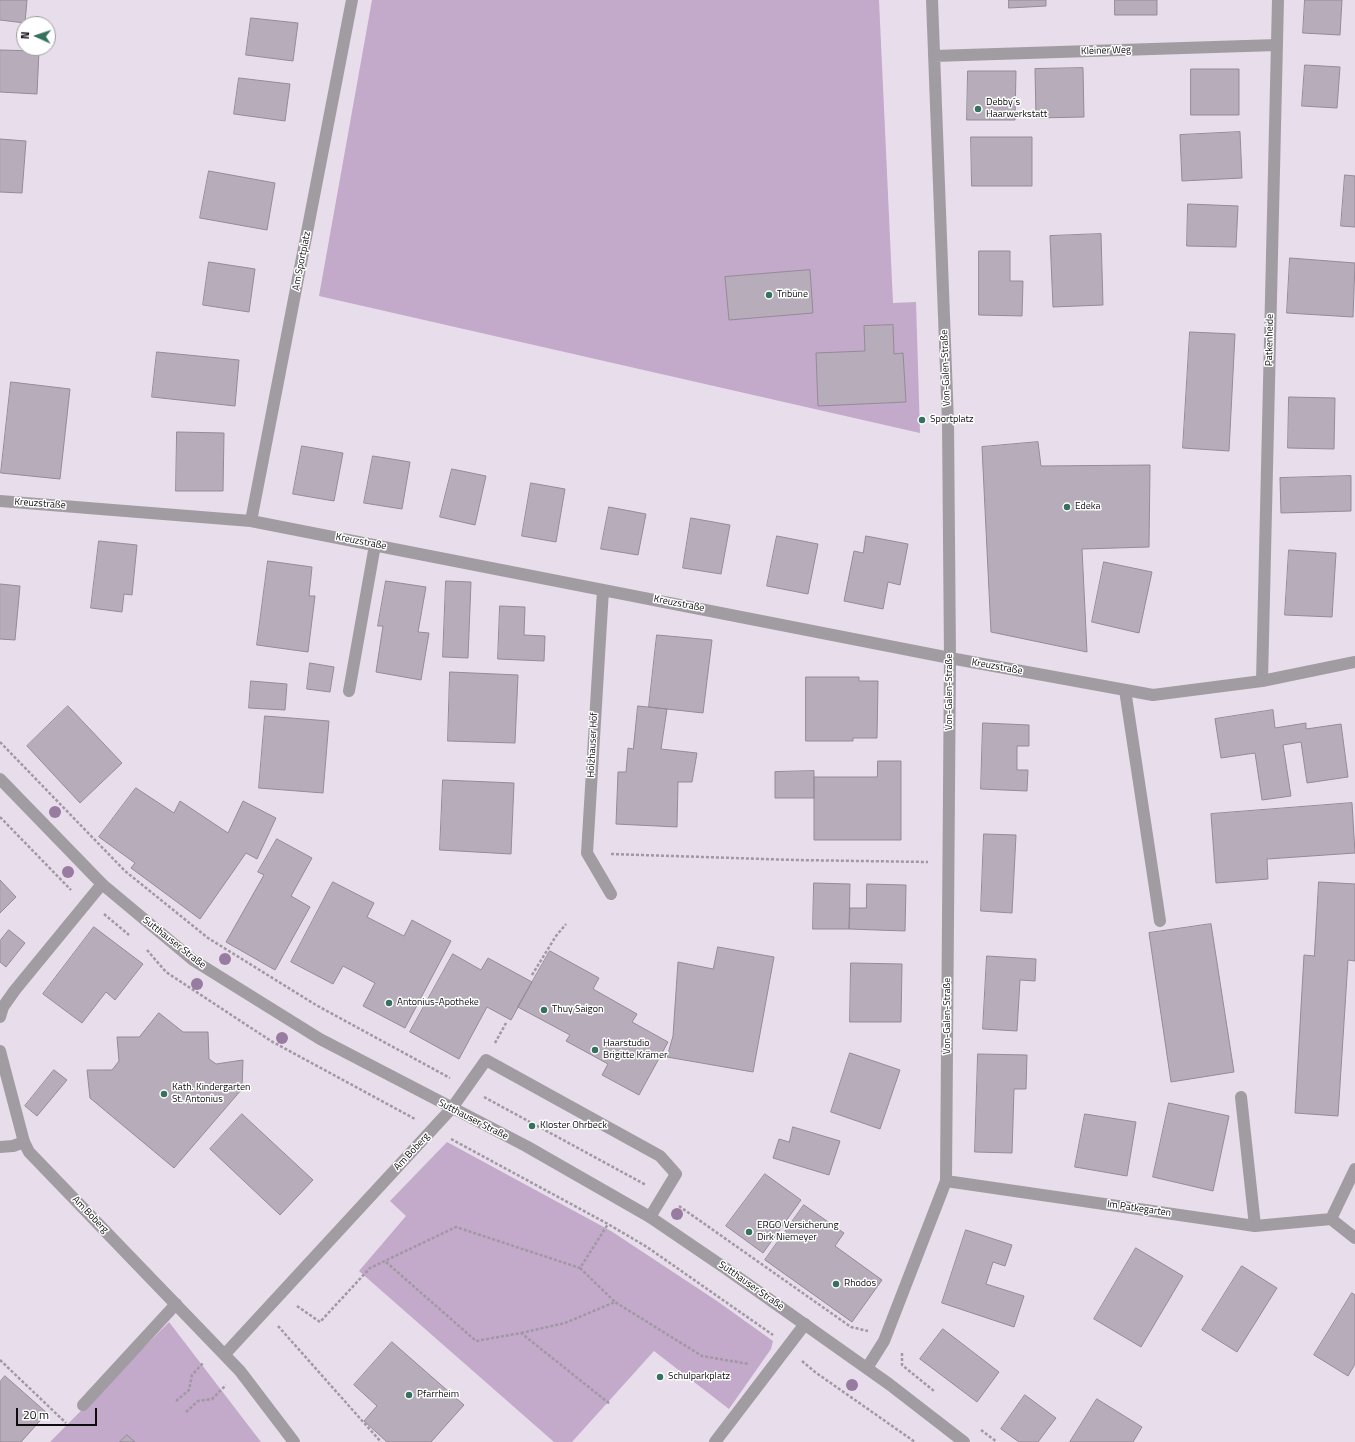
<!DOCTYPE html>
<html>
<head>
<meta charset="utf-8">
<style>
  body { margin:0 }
  #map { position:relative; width:1355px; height:1442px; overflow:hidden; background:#e8ddeb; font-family:"Titillium Web",sans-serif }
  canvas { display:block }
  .north { position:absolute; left:16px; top:16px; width:40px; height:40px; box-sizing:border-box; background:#fff; border:1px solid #9f9e9f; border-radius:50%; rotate:273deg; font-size:11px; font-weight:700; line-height:16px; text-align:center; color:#0f0c10 }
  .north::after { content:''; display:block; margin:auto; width:14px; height:18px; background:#35725e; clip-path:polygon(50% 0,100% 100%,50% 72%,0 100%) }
  .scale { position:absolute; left:16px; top:1408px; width:81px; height:18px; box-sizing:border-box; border:2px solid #0f0c10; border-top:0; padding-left:5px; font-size:12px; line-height:14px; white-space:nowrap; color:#0f0c10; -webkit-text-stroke:3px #fff; paint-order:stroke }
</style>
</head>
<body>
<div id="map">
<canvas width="1355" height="1442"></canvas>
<div class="north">N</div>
<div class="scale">20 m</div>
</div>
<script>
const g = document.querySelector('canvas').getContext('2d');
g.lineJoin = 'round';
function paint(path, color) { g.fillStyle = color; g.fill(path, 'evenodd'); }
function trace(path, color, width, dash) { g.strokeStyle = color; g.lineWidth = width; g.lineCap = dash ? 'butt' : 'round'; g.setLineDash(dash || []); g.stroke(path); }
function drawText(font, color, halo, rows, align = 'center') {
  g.font = font + ' "Titillium Web",sans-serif'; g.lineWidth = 3; g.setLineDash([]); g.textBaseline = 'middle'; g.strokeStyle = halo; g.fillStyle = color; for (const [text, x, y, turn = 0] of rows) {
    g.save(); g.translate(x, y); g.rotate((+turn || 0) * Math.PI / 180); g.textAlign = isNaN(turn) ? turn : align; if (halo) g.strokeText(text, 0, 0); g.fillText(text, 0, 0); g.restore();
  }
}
paint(new Path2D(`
  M372,0H879L893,303L916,302L920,433L319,296Z
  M447,1142L611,1231L717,1301L773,1341L771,1349L729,1409L654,1351L572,1442H554L359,1271L406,1216L390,1201Z
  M169,1322L261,1442H50Z`), '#c3a9ca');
const building = new Path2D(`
  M0,0H27L25,23L0,20Z
  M1009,0H1046V6L1009,8Z
  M1115,0H1157V15H1115Z
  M1305,0H1342L1340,35L1303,33Z
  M251,18L298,23L293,61L246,55Z
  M0,50L39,51L37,94L0,92Z
  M1305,65L1340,67L1337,108L1302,106Z
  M1083,68L1084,117L1036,118L1035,69Z
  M1191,69H1239V115H1191Z
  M968,71H1016L1015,120H967Z
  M239,78L290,84L285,121L234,114Z
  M1240,132L1242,178L1182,181L1180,135Z
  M971,137H1032V186H972Z
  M0,139L26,141L22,193L0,192Z
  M209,171L275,183L267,230L200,218Z
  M1345,175L1355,176V227L1341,226Z
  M1188,204L1238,206L1236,247L1187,246Z
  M1101,234L1103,305L1053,307L1050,236Z
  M979,251H1010V281H1023L1022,316L979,315Z
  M1290,258L1355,263L1353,317L1287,313Z
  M209,262L255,269L249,312L203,305Z
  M810,270L813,313L729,320L725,277Z
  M893,325L894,354L903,353L906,402L818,406L816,353L865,351L864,326Z
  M1190,332L1235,334L1229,451L1183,448Z
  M157,352L239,360L235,406L152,397Z
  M11,382L70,389L60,479L1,473Z
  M1289,397L1335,398L1334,449L1288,448Z
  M177,432L224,433L223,491H176Z
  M1038,442L1041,466L1150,465L1149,547L1082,549L1087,652L991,632L982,447Z
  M302,446L343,453L334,501L293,494Z
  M373,456L410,462L402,509L364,503Z
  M452,469L486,476L475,525L440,517Z
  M1351,476V511L1281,513L1280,478Z
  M531,483L565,489L556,542L522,536Z
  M609,507L646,514L638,555L601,549Z
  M691,518L730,525L721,574L683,568Z
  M777,536L818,544L808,594L767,586Z
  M866,536L908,544L900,585L888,582L883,609L844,601L854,551L863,553Z
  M99,541L137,545L132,595L124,594L122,612L91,608Z
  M1289,550L1336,553L1332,617L1285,615Z
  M268,561L312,567L309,596H315L308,652L257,645Z
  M1104,562L1152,572L1139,633L1092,622Z
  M386,581L426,587L418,632L429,633L421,680L376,672L383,626H378Z
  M446,581L471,582L468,658L443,657Z
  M0,584L20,586L15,640L0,639Z
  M500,606L525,607L524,635L545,636L544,661L498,659Z
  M657,635L712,640L703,713L649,707Z
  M310,663L334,667L330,692L307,689Z
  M450,672L518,675L515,743L448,741Z
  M806,677H859V681H878L877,738H853V741H806Z
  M251,681L287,684L285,710L249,708Z
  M68,706L122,763L80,803L27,746Z
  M638,706L667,709L661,749L697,753L692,782H678L677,827L616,824L618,772H626L628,748L633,749Z
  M1273,710L1275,728L1306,723V729L1341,724L1348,777L1307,783L1301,742L1283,745L1291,796L1262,800L1255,753L1221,758L1215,719Z
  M265,716L329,721L323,793L259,788Z
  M983,723L1029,725V746H1017V770H1028L1027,791L981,789Z
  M878,761H901V840H814V777H877Z
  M814,771V798H775V772Z
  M443,780L514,783L511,854L440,850Z
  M136,788L174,813L180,801L228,833L243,801L276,818L257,859L246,853L200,919L131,868L135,863L99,837Z
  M1352,803L1355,853L1267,859L1268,879L1216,883L1211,814Z
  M984,834L1016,835L1012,913L981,911Z
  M277,839L312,858L291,896L310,907L275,970L226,942L264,875L258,872Z
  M0,880L16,897L0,913Z
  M333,882L374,903L367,917L404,936L412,920L451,941L405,1028L363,1006L375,983L343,966L333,984L291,962Z
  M1319,882L1355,884V961L1348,960L1338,1116L1295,1113L1304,955L1314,956Z
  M814,883L850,884L849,929H813Z
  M867,884L906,885L905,931L849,929L850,908H866Z
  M1211,924L1234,1072L1171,1082L1149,933Z
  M94,927L143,964L115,1000L106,992L82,1023L43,994Z
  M9,930L25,943L6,967L0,962V941Z
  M718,947L774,957L753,1072L667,1057L673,1036L678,962L713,969Z
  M550,951L599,978L593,989L637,1014L632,1022L668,1042L639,1095L602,1075L608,1064L566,1041L570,1035L518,1007Z
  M453,954L481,970L488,958L532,982L511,1020L487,1007L459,1059L410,1032Z
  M987,956L1036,959L1035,981L1020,980L1017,1031L983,1029Z
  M851,963L902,964L901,1022H850Z
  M159,1013L183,1032H208L209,1059L216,1064L243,1060L242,1089L174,1168L90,1098L87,1070H112L119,1061L117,1037H139Z
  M850,1053L900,1070L880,1129L831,1112Z
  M978,1054L1027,1055L1026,1089H1014L1012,1153L975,1152Z
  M54,1070L67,1080L37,1116L25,1106Z
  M1169,1103L1229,1116L1213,1191L1153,1177Z
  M242,1114L313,1180L280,1215L210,1149Z
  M1085,1114L1136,1122L1127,1176L1075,1167Z
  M793,1127L840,1141L829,1175L773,1158L779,1139L789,1142Z
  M765,1174L801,1200L763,1253L726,1226Z
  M804,1205L844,1233L835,1246L882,1280L852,1322L765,1260Z
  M966,1230L1012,1245L1005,1266L993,1262L986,1284L1024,1296L1014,1327L942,1303Z
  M1136,1248L1183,1276L1141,1347L1094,1319Z
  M1242,1266L1277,1288L1237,1352L1202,1330Z
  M1352,1293L1355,1295V1364L1348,1376L1314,1355Z
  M943,1329L999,1372L977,1402L920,1359Z
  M392,1342L464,1405L431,1442H387L364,1421L377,1406L354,1385Z
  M5,1376L47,1413L21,1442H0V1382Z
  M1025,1395L1056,1418L1038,1442H1019L1001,1429Z
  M1097,1399L1142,1427L1133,1442H1070Z
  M127,1435L135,1442H120Z`);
paint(building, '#b7acb9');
trace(building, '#958b98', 1);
trace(new Path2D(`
  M0,742L125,871L208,938L316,1005L450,1078
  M0,817L71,890
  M611,854L795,860L928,862
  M104,914L129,935
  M147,950L166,972L271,1041L415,1119
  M532,975L556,936L566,924
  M495,1043L506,1023
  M484,1097L646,1185
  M451,1139L608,1224L647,1247L773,1335
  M679,1206L851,1327L868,1331
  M386,1262L476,1341L521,1333L610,1404
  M580,1268L615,1302
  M297,1306L320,1322L370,1268L456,1227L580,1268L608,1224
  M278,1326L381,1442
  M521,1333L565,1323L615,1302L702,1356L749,1364
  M902,1353V1365L934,1391
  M0,1360L66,1423
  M802,1361L815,1372L915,1442
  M176,1401L189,1390L192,1375L204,1362
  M186,1412L198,1401L212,1399L226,1385
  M981,1430L997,1442`), '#a098a3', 2.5, [3, 2]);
trace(new Path2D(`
  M1125,690L1160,921
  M349,691L375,545
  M1241,1097L1255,1226
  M452,1108L486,1060L660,1156L676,1174L650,1217
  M0,1147L13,1146L24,1142
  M83,1405L176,1304
  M715,1442L805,1324`), '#a19ca2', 12);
trace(new Path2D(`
  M934,56L1277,45
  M0,501L251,521L950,658L1153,695L1262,681L1355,662
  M251,521L352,0
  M603,590L587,853L611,894
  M1262,681L1278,0
  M0,1017L3,1007L15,990L102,884
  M0,1051L24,1142L29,1152L240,1371L294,1442
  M1355,1169L1331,1219L1355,1238
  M946,1181L1255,1226L1331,1219
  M225,1354L452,1108
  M867,1368L884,1341L946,1181L950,658L948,422L932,0`), '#a19ca2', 12);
trace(new Path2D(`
  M0,779L102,884L193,960L320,1039L526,1146L650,1217L725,1268L889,1384L964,1442`), '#a19ca2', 12);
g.fillStyle = '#987ba0';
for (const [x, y] of [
  [55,812],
  [68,872],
  [225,959],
  [197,984],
  [282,1038],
  [677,1214],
  [852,1385]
]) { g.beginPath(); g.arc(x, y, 6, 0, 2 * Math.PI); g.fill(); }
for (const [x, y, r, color] of [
  [978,109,4,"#35725e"],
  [769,295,4,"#35725e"],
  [922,420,4,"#35725e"],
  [1067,507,4,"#35725e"],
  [389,1003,4,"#35725e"],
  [544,1010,4,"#35725e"],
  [595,1050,4,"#35725e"],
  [164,1094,4,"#35725e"],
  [532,1126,4,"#35725e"],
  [749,1232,4,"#35725e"],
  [836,1284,4,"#35725e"],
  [660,1377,4,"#35725e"],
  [409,1395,4,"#35725e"]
]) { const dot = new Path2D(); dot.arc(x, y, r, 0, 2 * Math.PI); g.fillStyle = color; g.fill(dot); trace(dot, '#fff', 1.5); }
drawText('10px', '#0f0c10', '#fff', [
  ["Kleiner Weg",1106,51,-2],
  ["Am Sportplatz",302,261,-79],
  ["Patkenheide",1270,340,-89],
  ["Von-Galen-Straße",946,368,-92],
  ["Kreuzstraße",40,504,4],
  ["Kreuzstraße",361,542,11],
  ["Kreuzstraße",679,604,11],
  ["Kreuzstraße",997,667,10],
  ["Von-Galen-Straße",950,692,-90],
  ["Holzhauser Hof",593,745,-87],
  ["Sutthauser Straße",174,943,38],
  ["Von-Galen-Straße",948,1016,-90],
  ["Sutthauser Straße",473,1120,27],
  ["Am Boberg",412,1152,-47],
  ["Im Patkegarten",1139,1209,8],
  ["Am Boberg",90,1215,46],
  ["Sutthauser Straße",751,1286,35]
]);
drawText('10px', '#0f0c10', '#fff', [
  ["Debby´s",986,103],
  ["Haarwerkstatt",986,115],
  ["Tribüne",777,295],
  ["Sportplatz",930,420],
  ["Edeka",1075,507],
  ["Antonius-Apotheke",397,1003],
  ["Thuy Saigon",552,1010],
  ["Haarstudio",603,1044],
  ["Brigitte Krämer",603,1056],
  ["Kath. Kindergarten",172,1088],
  ["St. Antonius",172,1100],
  ["Kloster Ohrbeck",540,1126],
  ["ERGO Versicherung",757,1226],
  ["Dirk Niemeyer",757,1238],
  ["Rhodos",844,1284],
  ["Schulparkplatz",668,1377],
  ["Pfarrheim",417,1395]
], 'left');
</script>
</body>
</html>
